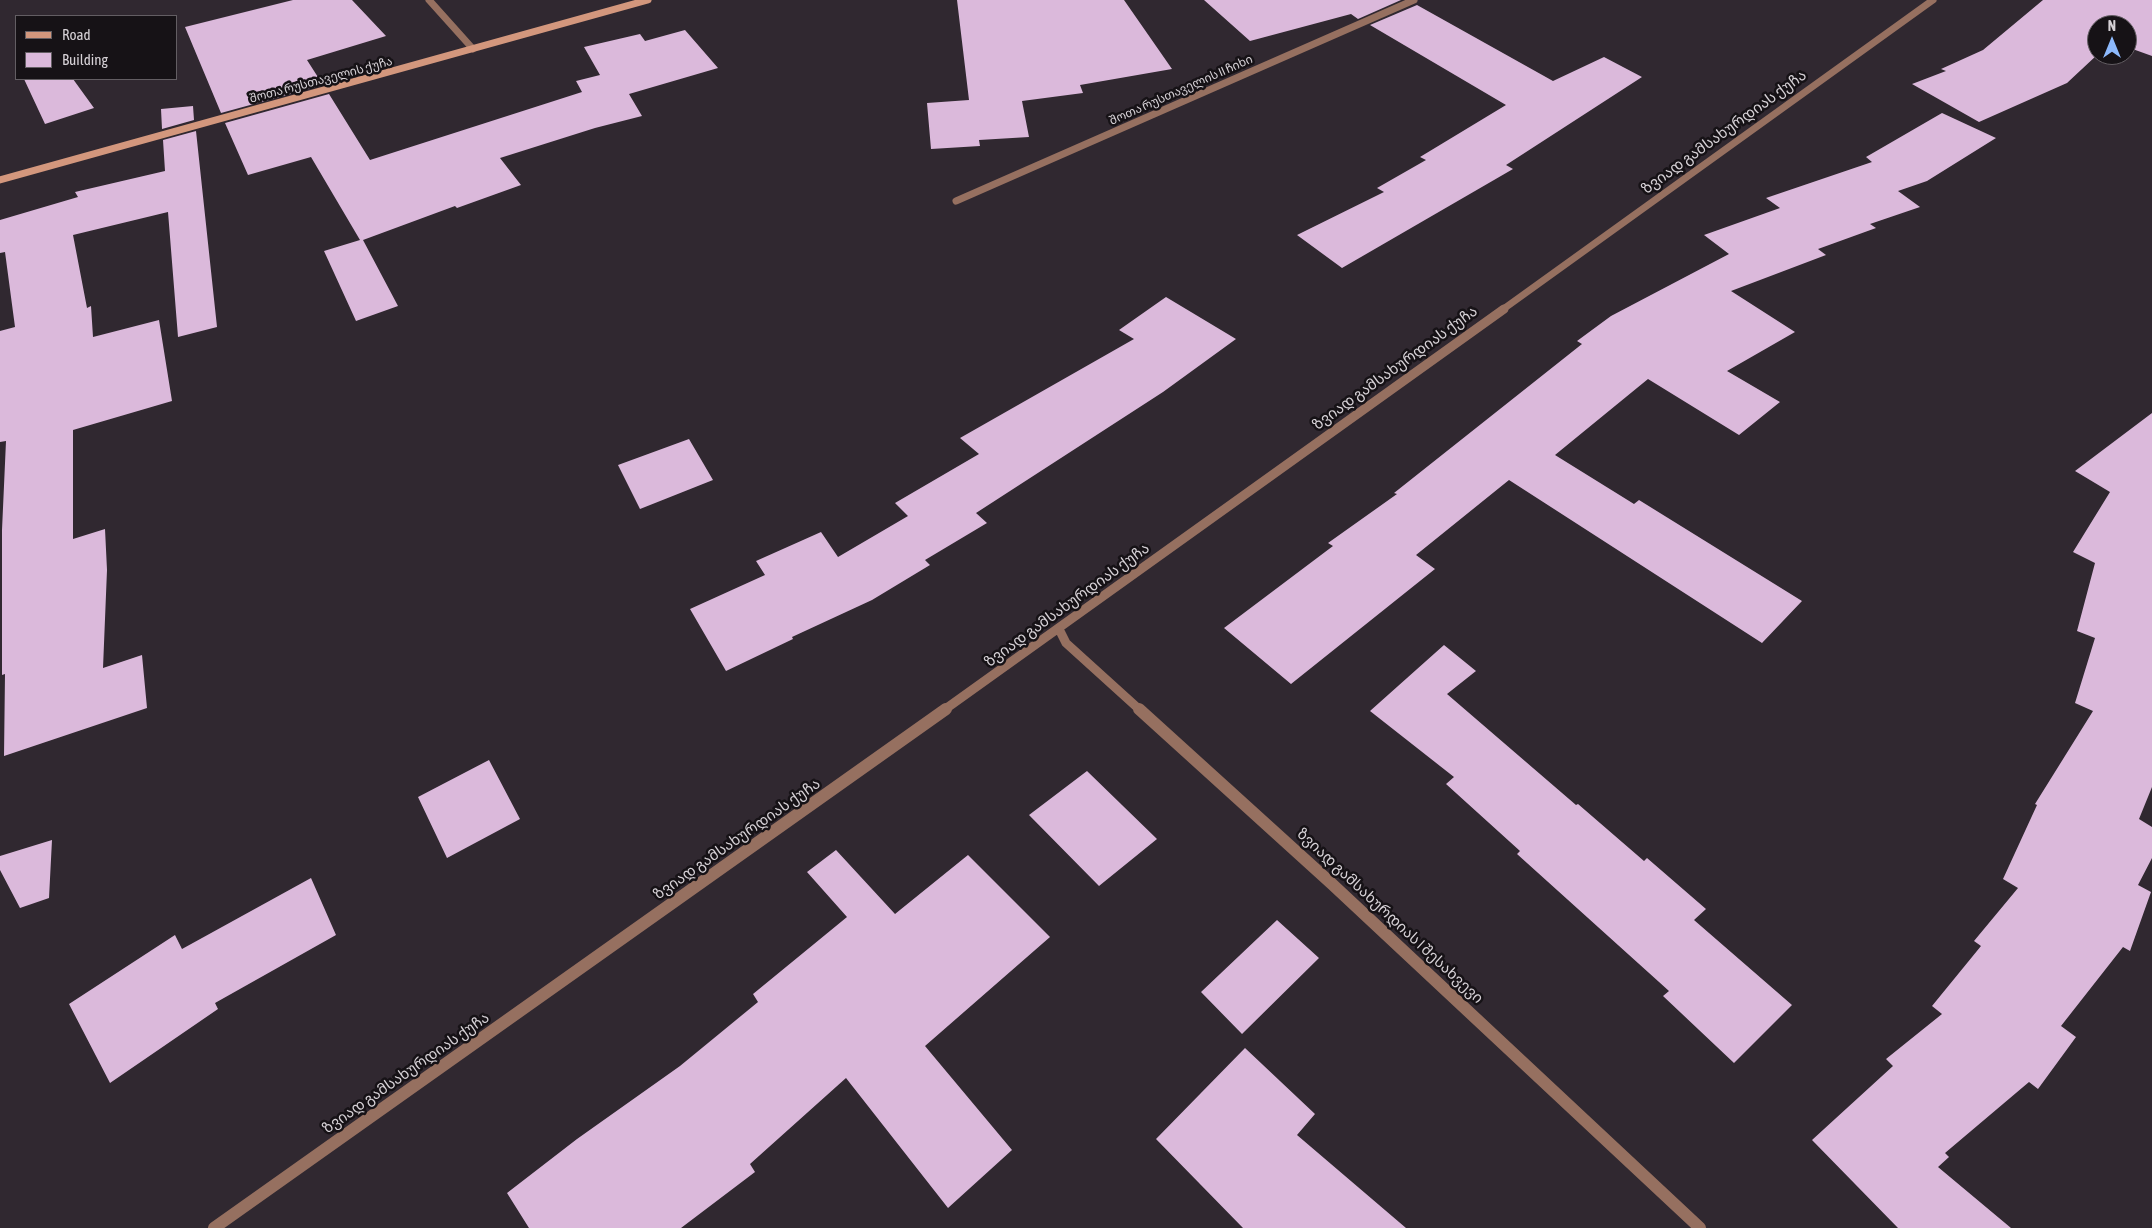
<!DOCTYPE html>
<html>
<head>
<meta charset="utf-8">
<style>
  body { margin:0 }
  #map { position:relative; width:2152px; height:1228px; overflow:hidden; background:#302830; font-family:"Asap Condensed",sans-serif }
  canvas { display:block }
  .legend { position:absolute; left:15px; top:15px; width:162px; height:65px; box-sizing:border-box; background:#161216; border:1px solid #635e63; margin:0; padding:6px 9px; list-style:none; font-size:15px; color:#d6d1d6 }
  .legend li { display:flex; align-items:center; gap:10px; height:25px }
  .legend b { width:25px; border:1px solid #635e63 }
  .north { position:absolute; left:2087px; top:15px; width:50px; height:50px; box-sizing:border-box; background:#161216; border:1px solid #635e63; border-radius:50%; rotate:0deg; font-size:14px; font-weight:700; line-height:20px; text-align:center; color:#d6d1d6 }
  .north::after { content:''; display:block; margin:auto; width:18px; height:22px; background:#8db9fc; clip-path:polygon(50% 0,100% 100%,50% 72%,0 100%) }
</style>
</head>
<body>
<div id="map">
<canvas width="2152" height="1228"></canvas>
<ul class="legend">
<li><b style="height:6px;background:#d3977d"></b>Road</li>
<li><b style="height:14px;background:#dbb9db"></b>Building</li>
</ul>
<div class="north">N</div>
</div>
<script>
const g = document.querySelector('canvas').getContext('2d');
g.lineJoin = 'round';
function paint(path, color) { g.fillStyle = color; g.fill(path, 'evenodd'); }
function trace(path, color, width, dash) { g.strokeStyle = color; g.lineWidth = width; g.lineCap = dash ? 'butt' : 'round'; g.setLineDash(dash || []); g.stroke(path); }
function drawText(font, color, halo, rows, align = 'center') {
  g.font = font + ' "Asap Condensed","Noto Sans Georgian",sans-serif'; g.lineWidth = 5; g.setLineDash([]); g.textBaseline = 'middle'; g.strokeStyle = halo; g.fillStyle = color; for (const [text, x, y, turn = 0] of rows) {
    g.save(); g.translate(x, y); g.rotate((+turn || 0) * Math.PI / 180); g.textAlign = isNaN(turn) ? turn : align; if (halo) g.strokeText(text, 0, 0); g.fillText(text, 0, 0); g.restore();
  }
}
paint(new Path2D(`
  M293,0H352L386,36L307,60L323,85L221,113L185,27Z
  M957,0H1124L1172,69L1080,85L1083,93L1022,101L1029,137L979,140L980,146L931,149L927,103L969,100Z
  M1204,0H1401L1358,19L1351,14L1250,41Z
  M2043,0H2152V56L2127,47V25H2097V55L2067,83L1979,122L1912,84L1946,71L1941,69L1983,50Z
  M1417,5L1553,81L1604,57L1642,77L1506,165L1513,169L1342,268L1297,235L1384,192L1377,188L1426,160L1420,157L1506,105L1370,25Z
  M685,30L718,68L629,94L642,116L595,128L500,158L521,185L457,208L455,206L363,240L398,306L356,321L324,251L360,240L311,157L248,175L225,123L329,94L370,160L582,92L576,81L600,75L584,47L640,34L645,41Z
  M24,79H73L94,108L45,124Z
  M193,106L194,120L162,129L161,109Z
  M1942,113L1996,138L1927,181L1898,191L1920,207L1870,224L1876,228L1818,249L1826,255L1731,291L1795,332L1727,371L1780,402L1739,435L1648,379L1555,455L1634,504L1639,500L1802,601L1762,643L1509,480L1416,555L1435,569L1291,684L1224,628L1333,546L1328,543L1397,494L1394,493L1582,344L1577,341L1611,316L1729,254L1704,235L1780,208L1766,198L1872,162L1866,157Z
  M196,131L217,327L178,337L168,212L73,235L87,308L91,306L93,337L159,320L172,401L73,430V539L105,529L107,570L103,668L142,655L147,708L4,756L5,674L2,675V530L6,441L0,442V331L15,327L5,252L0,253V220L78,197L75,192L165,171L163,140Z
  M1166,297L1236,339L1163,392L976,513L987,523L925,560L930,565L872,600L792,637L793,639L726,671L690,609L765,575L756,561L821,532L838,557L908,516L895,503L979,454L960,438L1134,339L1119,330Z
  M2152,413V787L2139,819L2152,827V858L2138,885L2151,892L2130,951L2123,947L2061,1026L2076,1037L2038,1089L2029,1082L1945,1153L1949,1157L1938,1167L2011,1228H1898L1812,1140L1893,1066L1886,1059L1942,1014L1932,1006L1981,946L1974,941L2018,888L2003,879L2037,805L2035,804L2093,711L2075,703L2095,638L2077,631L2095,563L2073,552L2110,492L2075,471Z
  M689,439L713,480L640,509L618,465Z
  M1444,645L1476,671L1447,694L1576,805L1578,804L1644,861L1647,858L1706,909L1694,920L1792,1005L1734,1063L1663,996L1669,991L1517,854L1520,851L1446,784L1454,777L1370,711Z
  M489,760L520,819L447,858L418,797Z
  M1087,771L1157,839L1099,886L1029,815Z
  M52,840L49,898L20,908L0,870V856Z
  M836,850L895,914L968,855L1050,937L925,1046L1012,1150L948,1208L846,1078L750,1164L755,1172L681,1228H529L507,1193L577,1139L680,1066L758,1002L753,994L847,917L807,872Z
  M311,878L336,935L215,1003L218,1009L110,1083L69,1004L175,935L182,949Z
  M1277,920L1319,958L1242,1034L1201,992Z
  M1245,1048L1315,1114L1297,1135L1406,1228H1243L1156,1139Z`), '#dbb9db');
trace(new Path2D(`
  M956,201L1414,0
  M1502,310L1933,0`), '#967060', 7);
trace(new Path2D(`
  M1059,629L1066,643L1140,710
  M944,710L1504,309`), '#967060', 9);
trace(new Path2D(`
  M1139,709L1332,884L1700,1228
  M214,1228L946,709`), '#967060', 12);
trace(new Path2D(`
  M429,0L473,49`), '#967060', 7);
trace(new Path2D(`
  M0,180L648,0`), '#d3977d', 7);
drawText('12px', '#d6d1d6', '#161216', [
  ["შოთა რუსთაველის ქუჩა",321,80,-15],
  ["შოთა რუსთაველის II ჩიხი",1181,90,-24]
]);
drawText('15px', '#d6d1d6', '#161216', [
  ["ზვიად გამსახურდიას ქუჩა",1724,132,-36],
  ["ზვიად გამსახურდიას ქუჩა",1395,368,-36],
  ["ზვიად გამსახურდიას ქუჩა",1067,605,-36],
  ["ზვიად გამსახურდიას ქუჩა",737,839,-35],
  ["ზვიად გამსახურდიას I შესახვევი",1390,916,43],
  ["ზვიად გამსახურდიას ქუჩა",406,1073,-35]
]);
</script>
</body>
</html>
